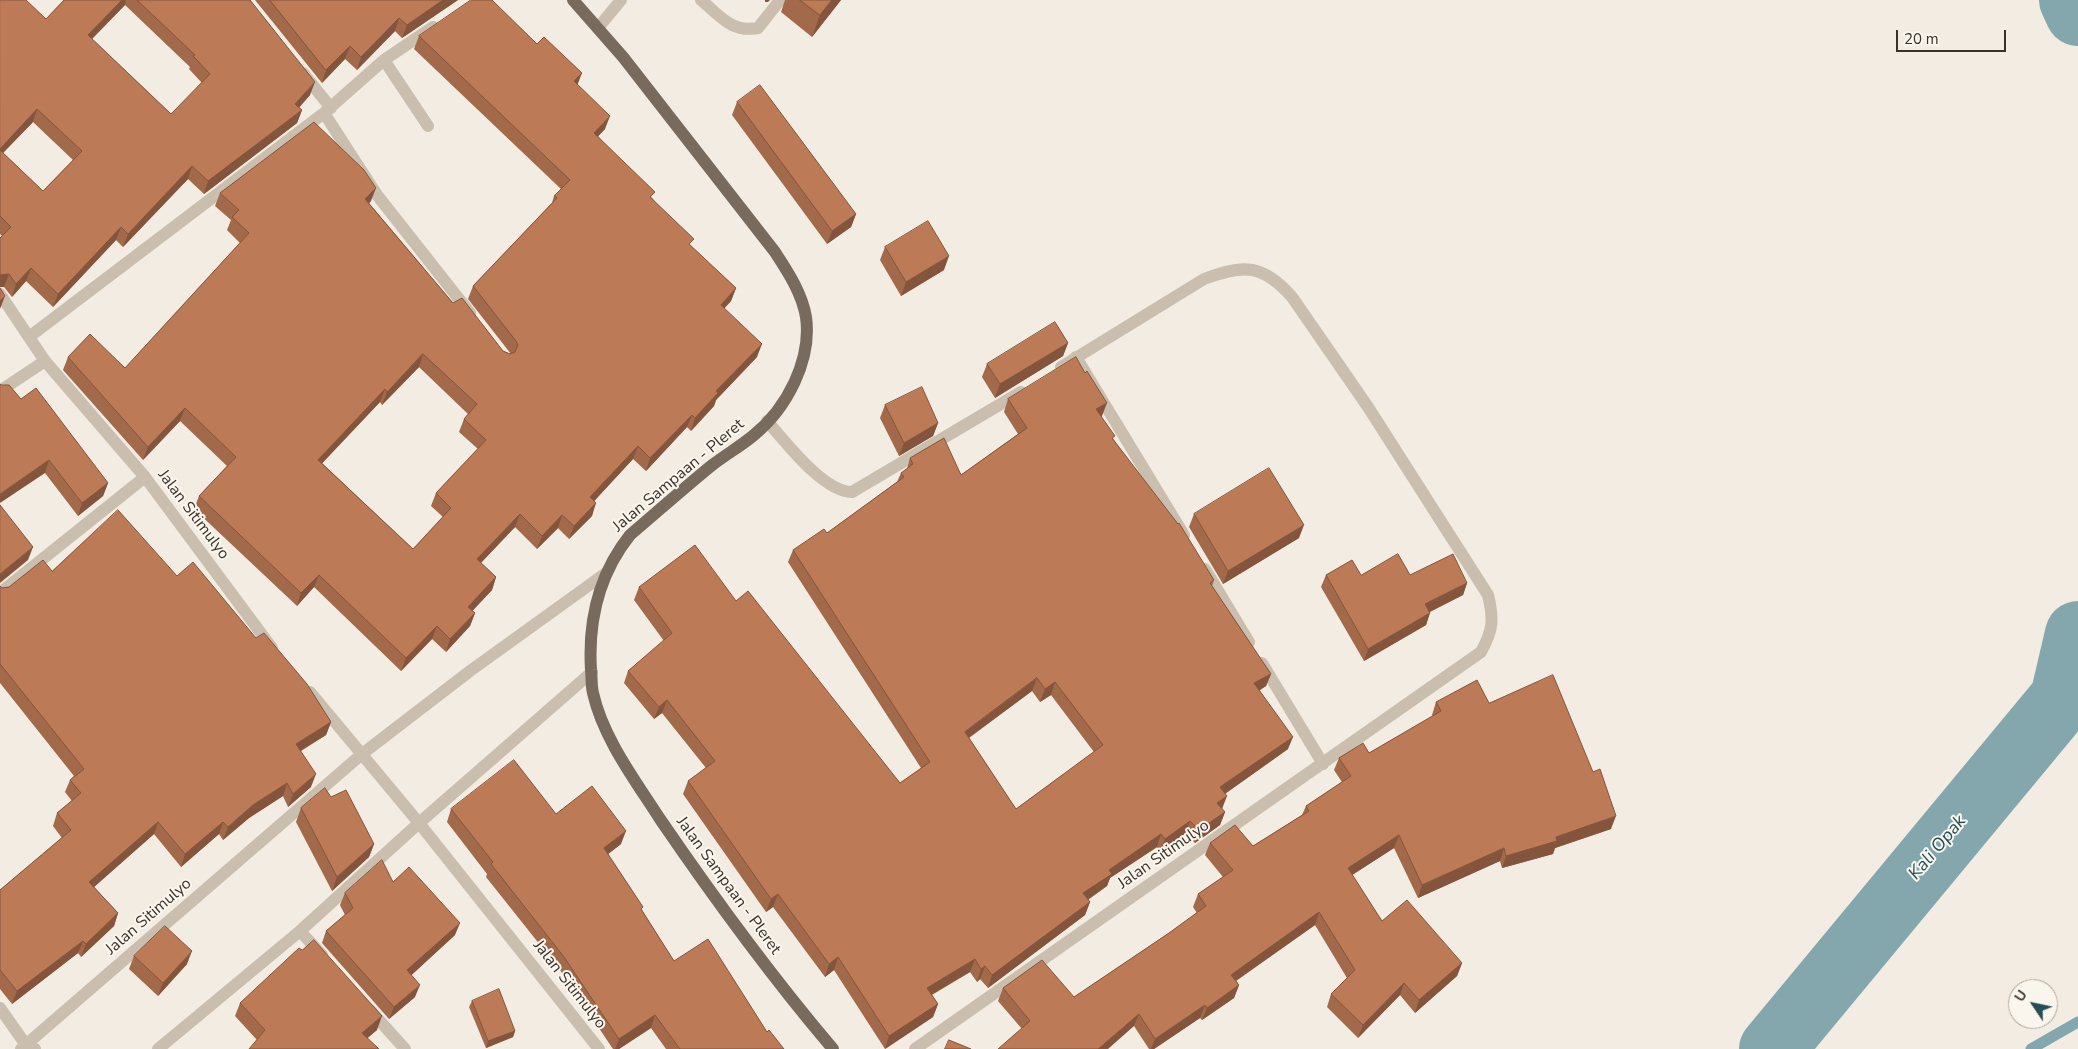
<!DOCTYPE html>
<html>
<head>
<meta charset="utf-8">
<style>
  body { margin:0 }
  #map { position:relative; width:2078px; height:1049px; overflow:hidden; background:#f2ece2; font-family:"Nunito Sans",sans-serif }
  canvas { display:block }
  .north { position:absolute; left:2008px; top:979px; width:50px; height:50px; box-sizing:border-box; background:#faf6ee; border:1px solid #ada7a0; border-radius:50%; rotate:304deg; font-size:14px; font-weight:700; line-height:20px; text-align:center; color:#39312c }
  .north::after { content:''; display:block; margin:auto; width:18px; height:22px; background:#244f57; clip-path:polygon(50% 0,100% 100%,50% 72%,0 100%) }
  .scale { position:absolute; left:1896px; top:30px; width:110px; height:22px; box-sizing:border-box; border:2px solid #39312c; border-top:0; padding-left:6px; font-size:15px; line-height:18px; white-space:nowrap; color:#39312c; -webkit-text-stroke:4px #faf6ee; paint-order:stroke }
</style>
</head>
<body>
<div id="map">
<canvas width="2078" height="1049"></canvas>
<div class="north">U</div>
<div class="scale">20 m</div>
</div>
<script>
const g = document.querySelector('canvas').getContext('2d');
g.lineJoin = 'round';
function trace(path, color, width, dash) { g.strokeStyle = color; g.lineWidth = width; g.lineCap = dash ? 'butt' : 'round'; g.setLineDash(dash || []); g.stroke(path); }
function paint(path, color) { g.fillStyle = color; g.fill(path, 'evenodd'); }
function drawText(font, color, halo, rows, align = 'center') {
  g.font = font + ' "Nunito Sans",sans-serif'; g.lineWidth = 4; g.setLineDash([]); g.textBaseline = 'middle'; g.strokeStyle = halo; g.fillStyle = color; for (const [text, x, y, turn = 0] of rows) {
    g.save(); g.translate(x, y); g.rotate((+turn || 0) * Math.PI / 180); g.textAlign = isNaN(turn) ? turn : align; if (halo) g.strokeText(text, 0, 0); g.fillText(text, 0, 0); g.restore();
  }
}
trace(new Path2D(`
  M2031,1049L2078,1022`), '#83a7ad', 11);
trace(new Path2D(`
  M2072,0L2078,13
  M1772,1049L2063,698L2078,634`), '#83a7ad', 66);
trace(new Path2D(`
  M701,0C720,16 732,33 758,28L780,0
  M598,28L621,0
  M384,60L428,126
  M303,73L331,108
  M324,113L377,195L470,313
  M0,294L45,361L145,477L272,648
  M29,337L324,113L384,60L433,27
  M1076,357L1184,535
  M0,391L45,361
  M767,421C785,441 823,492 852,492L1021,392
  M1205,569L1249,642
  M0,593L145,477
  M1262,663L1323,764
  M310,692L419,823L599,1049
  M300,931L322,955
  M0,1008L26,1045L35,1049
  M370,1010L405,1049
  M21,1049L362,754L470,671L606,573
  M158,1049L300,931L419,823L592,672
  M915,1049L1481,652C1493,630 1494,620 1488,595L1368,407L1292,297C1263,264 1244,264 1204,279L1061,367`), '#cabeae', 12);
trace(new Path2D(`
  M573,0L623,57L775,252C788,272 802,293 806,317C812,360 787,408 754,435C741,446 725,455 711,466C684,488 657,512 630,535C599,574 588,621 591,670C592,677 591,685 593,693C603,738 635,780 660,819C714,898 771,976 833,1049`), '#796a5e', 12);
paint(new Path2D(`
  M0,0L46,19L64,0H250L310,95L299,108L302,110L297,123L204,194L188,179L123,247L116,240L53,307L26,281L12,297L4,287L2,236L0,234ZM125,5L190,67L189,69L202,83L171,114L92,39ZM33,122L73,160L43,191L3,153Z
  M255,0H458L402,38L395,31L357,70L345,59L322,83Z
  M785,0H841L812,37L781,12Z
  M419,36L577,85L605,129L598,136L653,199L691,246L736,288L731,301L724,308L757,357L716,400L714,406L691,431L687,427L646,471L633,459L594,501L592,516L569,539L558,528L537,549L515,527L481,563L496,577L492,590L472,611L475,613L470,626L446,652L432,639L401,671L314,587L297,606L194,509L199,496L227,466L180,421L143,460L63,370L68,357L125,368L240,243L227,230L231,220L215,206L220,193L371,201L369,203L453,303L503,351L511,354L468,299L473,286L552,203L554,196L561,189L414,49ZM419,367L468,414L464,419L459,432L478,449L436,493L431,506L443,517L413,549L322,463L380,402L382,405Z
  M737,102L856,214L851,227L827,244L732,115Z
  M885,247L944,270L901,296L880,260Z
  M1068,343L1063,356L995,398L982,377L987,364Z
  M21,399L108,483L103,496L78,516L45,473Z
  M1008,399L1102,416H1101L1114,440L1214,580L1212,586L1271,674L1266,686L1259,691L1288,749L1225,794L1222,809L1225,812L1220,825L1195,843L1185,834L1160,852L1157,847L1110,878L1107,886L1088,900L1090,902L1085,915L988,988L980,979L977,982L970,972L932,995L938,1004L933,1017L885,1049L834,970L825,977L773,907L766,912L683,794L688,781L706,768L662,713L654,719L624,683L628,671L664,641L634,600L639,587L736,601L900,783L921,768L788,562L793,550L827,533L897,482L901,473L907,469L910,458L961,475L1018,434L1004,412ZM1032,691L1040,702L1051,695L1094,752L1016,809L969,738Z
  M885,405L938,423L933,436L899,456L880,418Z
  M1194,514L1299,538L1223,584L1189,527Z
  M52,571L177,576L256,638L331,722L326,735L301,751L311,787L288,807L283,796L249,818L223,840L219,834L181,867L154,834L94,887L118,913L114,926L81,957L78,953L12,1004L0,989V890L62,838L53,826L57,813L72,801L65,792L70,780L74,776L0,683V586L2,588L9,587Z
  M1326,575H1410L1467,583L1463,595L1430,612L1426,625L1364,661L1321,587Z
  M1436,702L1489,703L1611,829L1555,848L1553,854L1502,868L1500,861L1418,898L1394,848L1352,875L1382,921L1462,963L1457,976L1415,1013L1400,995L1358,1038L1327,1007L1331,994L1347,978L1315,925L1236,981L1239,985L1234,998L1202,1020L1200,1018L1154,1049H1149L1134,1026L1022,1029L998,1001L1003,988L1074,997L1169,933L1197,913L1193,907L1198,894L1223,877L1205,855L1210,843L1253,846L1302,815L1306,806L1342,782L1334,770L1339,758L1369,753L1433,716L1432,715Z
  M331,797L374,844L369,857L332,891L296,822L301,808Z
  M451,809L556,814L621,844L608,854L642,910L674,961L767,1032L784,1049H666L651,1028L619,1049H613L560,970L486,877L487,874L447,822Z
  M393,882L455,935L411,975L415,997L389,1019L322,943L326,931L345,915L340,905L345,893Z
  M134,956L187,964L158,996L129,969Z
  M472,1001L515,1031L513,1037L486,1048L469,1007Z
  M240,1003L377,1030L367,1038L257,1040L235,1016Z`), '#a2694a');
paint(new Path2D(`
  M122,0H126L125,5L83,48L88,35Z
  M443,0H458L402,38L407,25Z
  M765,0H770L768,2H765Z
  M832,0H841L812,37L820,15Z
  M399,18L395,31L357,70L361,57Z
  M350,46L345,59L322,83L326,70Z
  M582,73L577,86L574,81Z
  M315,82L310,95L290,117L295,104Z
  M37,109L33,122L0,156V149Z
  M302,110L297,123L204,194L208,181Z
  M610,116L605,129L589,146L594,133Z
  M192,166L188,179L123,247L128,234Z
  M376,188L371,201L360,212L365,199Z
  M856,214L851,227L827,244L832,231Z
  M121,227L116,240L53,307L58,294Z
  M949,256L944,270L901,296L906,282Z
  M31,268L26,281L12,297L16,284Z
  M9,274L4,287H0V275Z
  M736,288L731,301L716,318L721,305Z
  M5,296L0,309V301Z
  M1068,343L1063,356L995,398L1000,384Z
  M762,344L757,357L716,400L714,406L691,431L695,418L716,391Z
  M423,354L419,367L382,405L387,392Z
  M385,389L380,402L314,472L318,460Z
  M1107,403L1102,416L1091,422L1096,409Z
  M185,408L180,421L143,460L148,447Z
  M692,415L687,427L646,471L650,458Z
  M938,423L933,436L899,456L904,443Z
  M638,446L633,459L586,510L590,497Z
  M49,460L45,473L0,503V494Z
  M108,483L103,496L78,516L82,503Z
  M596,503L592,516L569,539L574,526Z
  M520,514L515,527L472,572L477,559Z
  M562,515L558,528L537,549L542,536Z
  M1304,525L1299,538L1223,584L1228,571Z
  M33,547L28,560L0,583V574Z
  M319,575L314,587L297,606L301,593Z
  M496,577L492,590L464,620L468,607Z
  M1467,583L1463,595L1421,616L1425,604Z
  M475,613L470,626L446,652L450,639Z
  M1430,613L1426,625L1364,661L1368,649Z
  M437,626L432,639L401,671L406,658Z
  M1271,674L1266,686L1249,696L1254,683Z
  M1037,678L1032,691L960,744L965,732Z
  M1055,682L1051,695L1040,702L1045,689Z
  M667,700L662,713L654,719L659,707Z
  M331,722L326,735L292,756L296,744Z
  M1293,737L1288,749L1216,800L1220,787Z
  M316,774L311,787L288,807L293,794Z
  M287,783L283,796L249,818L223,840L228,827L253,805Z
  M1227,796L1222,809L1217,803Z
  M1225,812L1220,825L1195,843L1199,830Z
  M1616,816L1611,829L1555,848L1553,854L1502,868L1506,856L1556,837Z
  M1190,821L1185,834L1160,852L1165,839Z
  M158,822L154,834L85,895L89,882Z
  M223,822L219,834L181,867L185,854Z
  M626,831L621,844L599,861L604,848Z
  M1161,834L1157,847L1110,878L1107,886L1078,906L1083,893L1109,870Z
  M1399,835L1394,848L1343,881L1348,868Z
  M374,844L369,857L332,891L337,877Z
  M1504,848L1500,861L1418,898L1422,885Z
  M778,894L773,907L766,912L771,899Z
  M1090,902L1085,915L988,988L992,975Z
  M1319,912L1315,925L1227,987L1231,975Z
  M118,913L114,926L81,957L86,944Z
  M460,923L455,935L403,983L407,970Z
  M83,941L78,953L12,1004L17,991Z
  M192,951L187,964L158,996L163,983Z
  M838,957L834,970L825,977L829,964Z
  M975,959L970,972L922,1000L927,988Z
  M1462,963L1457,976L1415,1013L1419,1000Z
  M985,966L980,979L977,982L981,969Z
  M1404,983L1400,995L1358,1038L1363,1025Z
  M420,985L415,997L389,1019L394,1007Z
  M1239,985L1234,998L1202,1020L1207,1008Z
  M938,1004L933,1017L885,1049L889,1036Z
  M1205,1005L1200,1018L1154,1049H1151L1155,1039Z
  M1139,1014L1134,1026L1108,1049H1098Z
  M655,1015L651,1028L619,1049H615L619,1039Z
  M382,1016L377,1030L357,1047L362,1033Z
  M515,1031L513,1037L486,1048L488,1041Z`), '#84553c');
const building = new Path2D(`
  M0,0H26L46,19L64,0H122L88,35L171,114L210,74L193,56L195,55L137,0H250L315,82L295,104L302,110L208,181L192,166L128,234L121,227L58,294L31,268L16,284L9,274L0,275V238L11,227L0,216V150L43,191L82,151L37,109L0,149Z
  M270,0H443L407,25L399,18L361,57L350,46L326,70Z
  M471,0H492L537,44L544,37L582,73L574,81L610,116L594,133L655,192L650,197L694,239L689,244L736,288L721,305L762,344L716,391L718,393L695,418L692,415L650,458L638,446L590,497L596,503L574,526L562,515L542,536L520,514L477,559L496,577L468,607L475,613L450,639L437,626L406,658L319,575L301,593L199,496L236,457L185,408L148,447L68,357L90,334L125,368L249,233L232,217L239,210L220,193L314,122L364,170L376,188L365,199L453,303L462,298L503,351L510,354L515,352L518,345L516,341L473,286L557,198L554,196L570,180L419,36ZM423,354L477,404L464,419L486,440L436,493L451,508L413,549L318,460L385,389L387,392Z
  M800,0H832L820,15Z
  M760,85L856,214L832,231L737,102Z
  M928,221L949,256L906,282L885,247Z
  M0,288L5,296L0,301Z
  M1055,322L1068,343L1000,384L987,364Z
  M1076,357L1085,373L1087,371L1107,403L1096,409L1115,436L1112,438L1178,524L1179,523L1214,580L1210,583L1271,674L1254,683L1293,737L1220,787L1227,796L1217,803L1225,812L1199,830L1190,821L1165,839L1161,834L1109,870L1112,874L1083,893L1090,902L992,975L985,966L981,969L975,959L927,988L938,1004L889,1036L838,957L829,964L778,894L771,899L688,781L715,761L667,700L659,707L628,671L672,633L639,587L695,545L736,601L748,591L900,783L930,762L793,550L824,529L827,533L904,477L901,473L913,464L910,458L944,438L961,475L1027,428L1008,399ZM1037,678L1045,689L1055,682L1103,745L1016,809L965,732Z
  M0,384L1,385H9L21,399L36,388L108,483L82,503L49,460L0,494Z
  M922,387L938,423L904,443L885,405Z
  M1269,468L1304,525L1228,571L1194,514Z
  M0,505L33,547L0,574Z
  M118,510L177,576L193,562L256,638L264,633L307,684L331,722L296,744L316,774L293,794L287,783L253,805L228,827L223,822L185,854L158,822L89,882L118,913L86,944L83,941L17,991L0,970V890L71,830L57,813L81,793L70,780L84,769L0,664V586L2,588L9,587L43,560L52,571Z
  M1398,554L1410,575L1453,554L1467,583L1425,604L1430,613L1368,649L1326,575L1352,560L1361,575Z
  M1553,675L1593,772L1600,769L1616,816L1556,837L1557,841L1506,856L1504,848L1422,885L1399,835L1348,868L1382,921L1407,900L1462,963L1419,1000L1404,983L1363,1025L1331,994L1355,970L1319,912L1231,975L1239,985L1207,1008L1205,1005L1155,1039L1139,1014L1098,1049H998L1030,1021L1003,988L1042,960L1074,997L1169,933L1206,906L1198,894L1233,870L1210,843L1235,825L1253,846L1309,811L1306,806L1351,776L1339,758L1363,743L1369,753L1441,711L1436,702L1477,680L1489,703Z
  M514,760L556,814L592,786L626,831L604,848L643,907L641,909L674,961L708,939L767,1032L769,1030L784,1049H680L655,1015L619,1039L564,957L491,864L493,862L451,809Z
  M325,788L331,797L346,790L374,844L337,877L301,808Z
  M382,860L393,882L409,867L460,923L407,970L420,985L394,1007L326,931L353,908L345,893Z
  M165,926L192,951L163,983L134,956Z
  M314,940L382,1016L362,1033L379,1049H249L265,1030L240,1003L299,948L302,950Z
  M499,989L515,1031L488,1041L472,1001Z
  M949,1040L971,1049H945Z`);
paint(building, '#bc7a56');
trace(building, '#84553c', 1);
drawText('16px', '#39312c', '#faf6ee', [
  ["Jalan Sampaan - Pleret",679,476,-40],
  ["Jalan Sitimulyo",193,515,53],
  ["Jalan Sitimulyo",1164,855,-35],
  ["Jalan Sampaan - Pleret",728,886,54],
  ["Jalan Sitimulyo",149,917,-41],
  ["Jalan Sitimulyo",569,985,52]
]);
drawText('italic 18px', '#244f57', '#faf6ee', [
  ["Kali Opak",1938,848,-50]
]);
</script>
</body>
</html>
